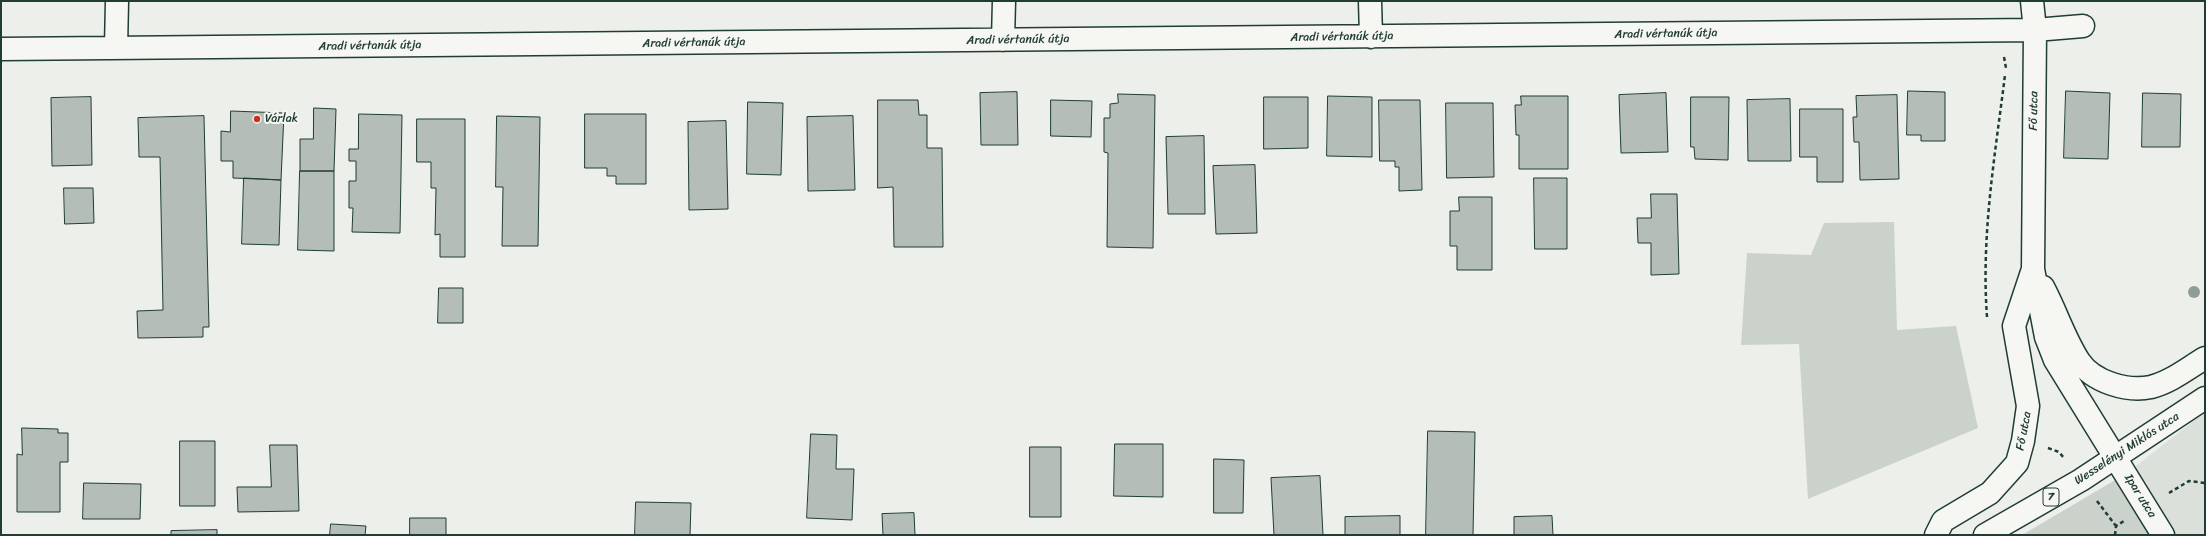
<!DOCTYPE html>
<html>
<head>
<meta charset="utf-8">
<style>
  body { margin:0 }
  #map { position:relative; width:2206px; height:536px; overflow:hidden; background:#edefea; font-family:Sriracha,sans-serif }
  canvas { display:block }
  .frame { position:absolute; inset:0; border:2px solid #1f3d34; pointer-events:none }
</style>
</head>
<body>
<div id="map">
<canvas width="2206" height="536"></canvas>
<div class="frame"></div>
</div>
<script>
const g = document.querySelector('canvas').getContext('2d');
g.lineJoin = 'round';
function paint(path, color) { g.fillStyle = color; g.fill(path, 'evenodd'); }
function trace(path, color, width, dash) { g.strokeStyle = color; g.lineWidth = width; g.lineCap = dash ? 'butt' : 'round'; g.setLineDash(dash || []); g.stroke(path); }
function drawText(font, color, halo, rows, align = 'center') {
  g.font = font + ' Sriracha,sans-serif'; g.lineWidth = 4; g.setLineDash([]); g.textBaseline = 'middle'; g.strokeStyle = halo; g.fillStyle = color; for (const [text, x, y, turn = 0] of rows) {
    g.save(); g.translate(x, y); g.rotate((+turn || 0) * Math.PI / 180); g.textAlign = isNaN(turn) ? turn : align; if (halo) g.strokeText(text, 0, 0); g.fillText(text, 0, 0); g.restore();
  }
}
paint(new Path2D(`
  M2205,412V535H2173L2127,473Z`), '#dce0db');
paint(new Path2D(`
  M1894,222L1897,330L1956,326L1978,428L1808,499L1799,344L1741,345L1747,253L1811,255L1824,223Z
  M2127,473L2173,535H2022Z`), '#cbd2cc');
const building = new Path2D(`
  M1908,91L1945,92V141H1921V135H1907Z
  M2066,91L2110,93L2108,159L2064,158Z
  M1017,92L1018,145H981L980,93Z
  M1666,93L1668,152L1621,153L1619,95Z
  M2143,93L2181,94L2180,147H2142Z
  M1118,94L1155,95L1153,248L1107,247L1108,153L1104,152V118H1110V104L1118,103Z
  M1897,95L1899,179L1860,180L1859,142H1854L1853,117H1857L1856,96Z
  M1328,96L1372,97V157L1327,156Z
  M1521,96H1568V169H1519V135H1516L1515,105H1521Z
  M91,97L92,165L52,166L51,98Z
  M1264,97H1308V148L1264,149Z
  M1691,97H1729L1728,160L1695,159L1694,147H1691Z
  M1790,99L1791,161H1748L1747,100Z
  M878,100H918L919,115H927V148H942L943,247H894L893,187L878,188Z
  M1051,100L1092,101L1091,137L1051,136Z
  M1379,100H1420L1422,190L1399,191V167H1395V161H1380Z
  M748,102L783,103L781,175L747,174Z
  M1446,103H1493L1494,177L1447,178Z
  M314,108L336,109L334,171H300V139H313Z
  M1800,109H1843V182H1817V157H1800Z
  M231,111L284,113L281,180L233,178V161H221V131L230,132Z
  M359,114L402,115L400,233L352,232L353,208H349V181H356V161H349V149H358Z
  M585,114H646V184H616V176H607V168H585Z
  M204,116L209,327H203V337L138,338L137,311L163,310L160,157H139L138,118Z
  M497,116L540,117L538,246H502L503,187H496Z
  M853,116L855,190L808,191L807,117Z
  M417,119H465V257H440V234L435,235L436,188H431V162H417Z
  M726,121L728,209L689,210L688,122Z
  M1204,136L1205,214H1168L1166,137Z
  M1255,165L1257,233L1216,234L1213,166Z
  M300,171H334V251L298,250Z
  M244,178L281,180L279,245L242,244Z
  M1534,178H1567V249H1535Z
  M64,188H93L94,223L65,224Z
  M1651,194H1677L1679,274L1651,275V243H1638L1637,218H1651Z
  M1459,197H1492V270H1457V246H1450V211H1459Z
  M439,288H463V323H438Z
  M22,428L58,429V433H68V462H60V512H17V454L22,455Z
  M1428,431L1475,432L1473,535H1426Z
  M811,434L837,435L836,469H854L852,520L807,518Z
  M180,441H215V506H180Z
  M1115,444H1163V497L1114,496Z
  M270,445H297L299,511L238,512L237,487H271Z
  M1030,447H1061V517H1030Z
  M1214,459L1244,460L1243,513H1214Z
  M1320,476L1323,535H1274L1271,478Z
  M84,483L141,484L140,519H83Z
  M636,502L691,503L690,535H635Z
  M914,513L915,535H883L882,514Z
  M1400,516V535H1345V517Z
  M1552,516L1553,535H1514V517Z
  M410,518H446V535H410Z
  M331,524L366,526L365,535H330Z
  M217,530V535H171V531Z`);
paint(building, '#b4bdb8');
trace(building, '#1f3d34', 1);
const minor = new Path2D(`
  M1370,1L1371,37
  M2032,1L2035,30L2033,269L2046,337L2055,360L2163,535
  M1003,40L1004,1
  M116,48L117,1
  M1,49L2035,30L2083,26
  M2043,287C2056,311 2064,338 2079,361C2093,382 2127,392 2151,387C2171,382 2188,368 2205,358
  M1936,535L1943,521L1990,493L2017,463L2023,441L2028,406L2014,326L2032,272`);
const major = new Path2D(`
  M1985,535L2081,480L2205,398`);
trace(minor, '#1f3d34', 25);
trace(major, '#1f3d34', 25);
trace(new Path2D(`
  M2004,57L2006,68
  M1987,317C1981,235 1995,156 2005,75
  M2048,448L2059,452L2064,458
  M2169,493L2189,481L2205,483
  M2097,501L2116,526
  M2115,535L2116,526L2124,521`), '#1f3d34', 2.5, [4, 3]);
trace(minor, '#f6f6f2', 22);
trace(major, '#f6f6f2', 22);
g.fillStyle = '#8e9e96';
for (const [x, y] of [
  [2194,292]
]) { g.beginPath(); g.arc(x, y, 6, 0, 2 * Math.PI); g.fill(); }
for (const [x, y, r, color] of [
  [257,119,4,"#c8321e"]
]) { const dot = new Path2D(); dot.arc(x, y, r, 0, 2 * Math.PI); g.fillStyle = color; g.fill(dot); trace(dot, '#f6f6f2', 1.5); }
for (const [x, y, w] of [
  [2051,497,16]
]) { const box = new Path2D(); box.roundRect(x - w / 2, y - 9, w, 18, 3); g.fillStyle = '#f6f6f2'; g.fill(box); trace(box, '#1f3d34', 1); }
drawText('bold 11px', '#1f3d34', null, [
  ["7",2051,497]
]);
drawText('12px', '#1f3d34', '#f6f6f2', [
  ["Aradi vértanúk útja",1666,34,-1],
  ["Aradi vértanúk útja",1342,37,-1],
  ["Aradi vértanúk útja",1018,40,-1],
  ["Aradi vértanúk útja",694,43,-1],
  ["Aradi vértanúk útja",370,46,-1],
  ["Fő utca",2034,111,-89],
  ["Fő utca",2024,431,-79],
  ["Wesselényi Miklós utca",2127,449,-33],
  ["Ipar utca",2140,496,58]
]);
drawText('12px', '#1f3d34', '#f6f6f2', [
  ["Várlak",265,119]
], 'left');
</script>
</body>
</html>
